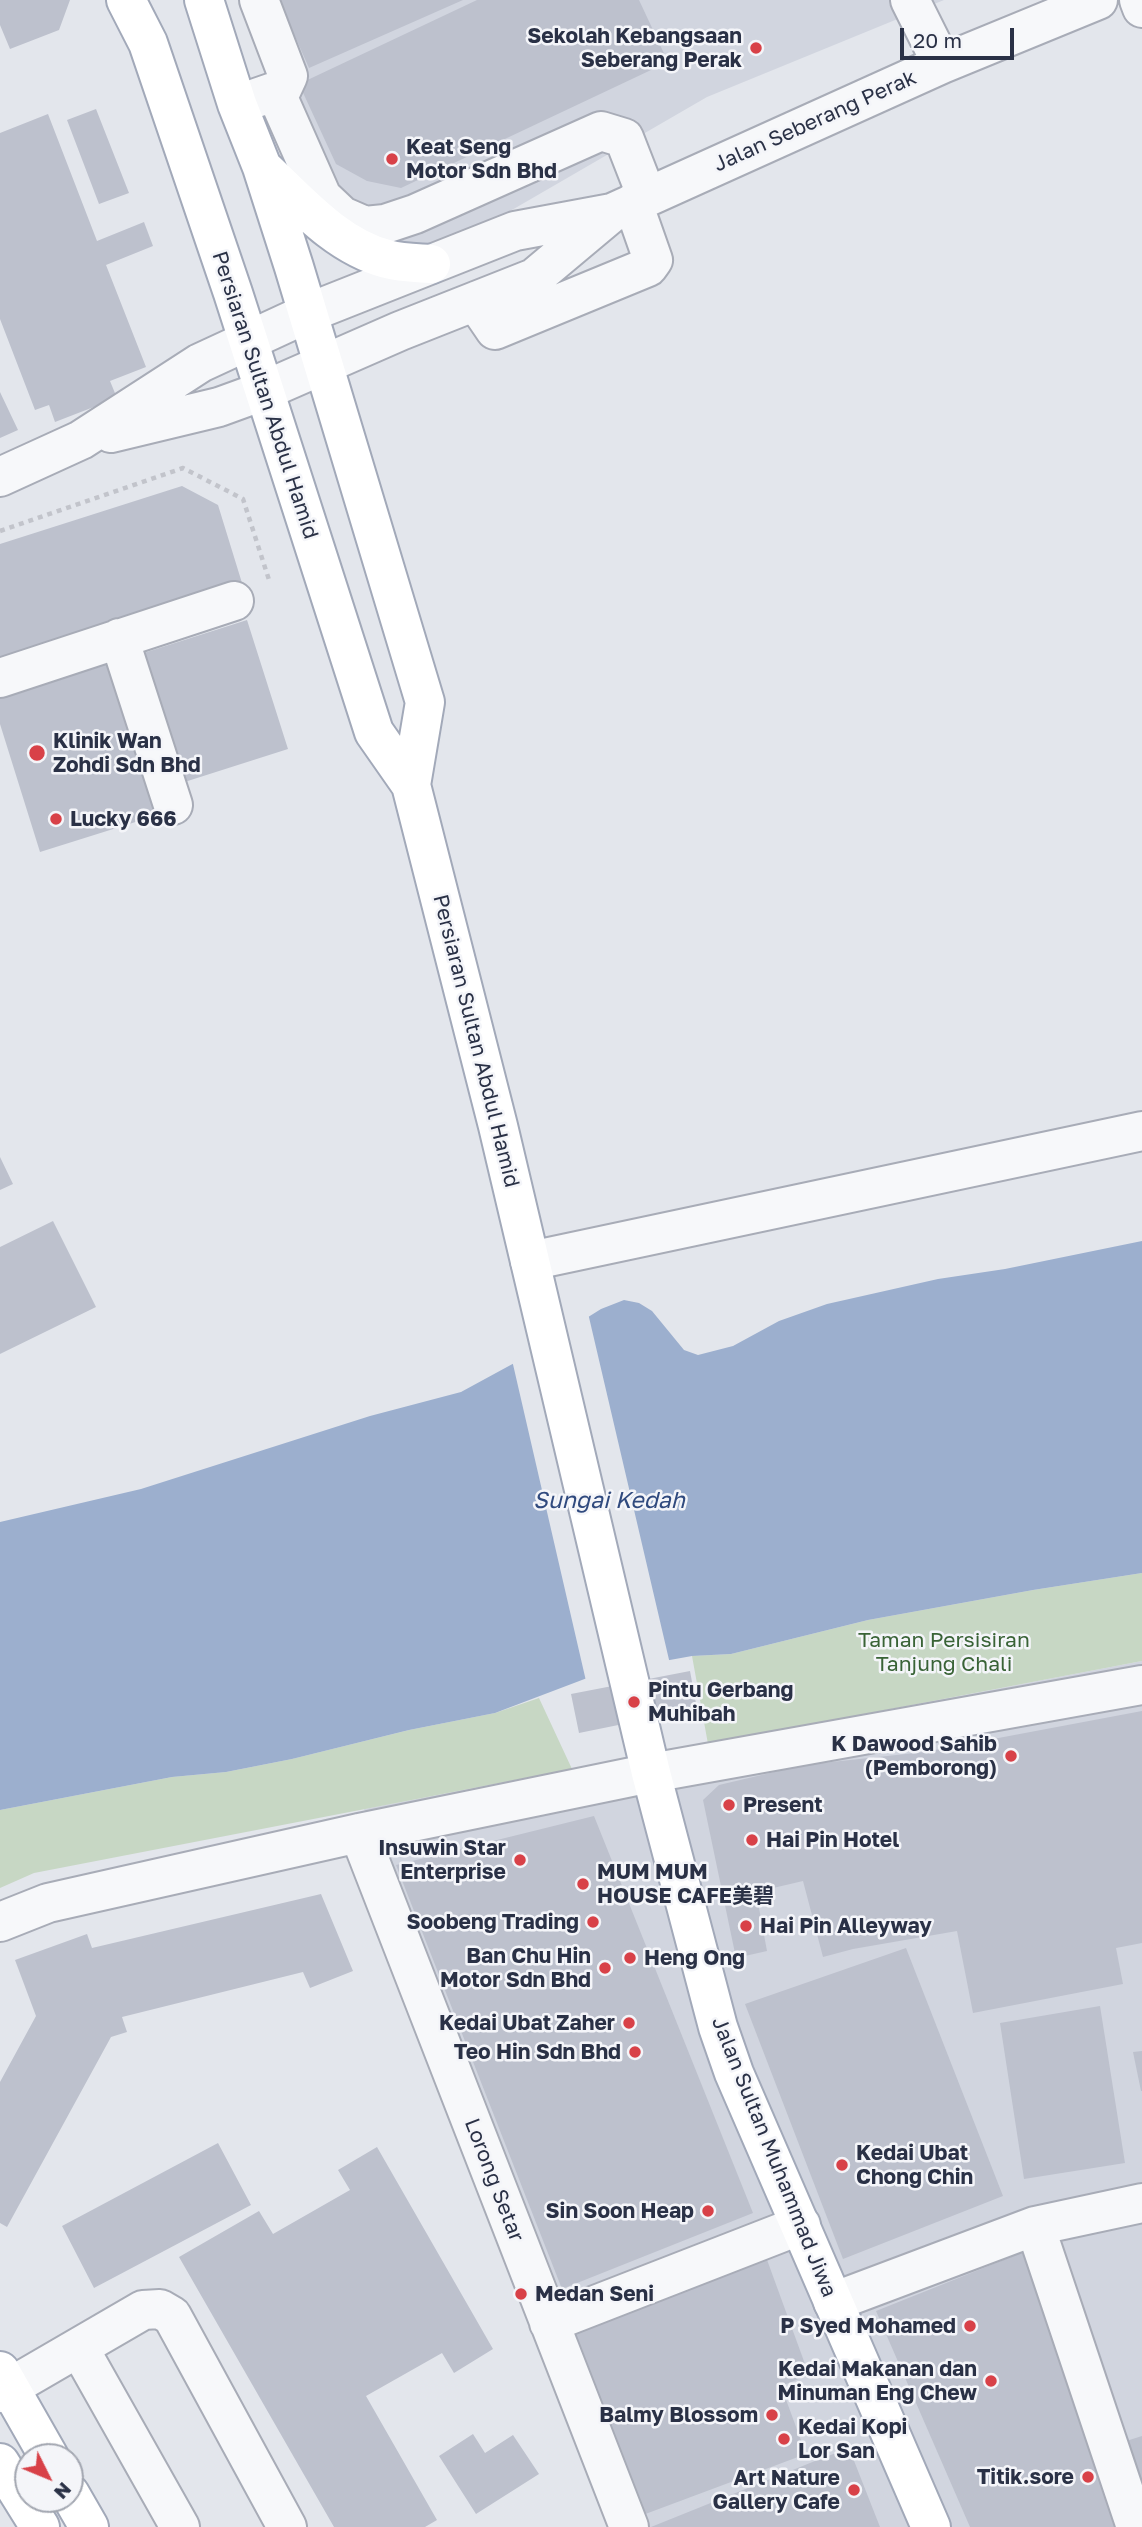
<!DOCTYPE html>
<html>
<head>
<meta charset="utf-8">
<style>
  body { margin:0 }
  #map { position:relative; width:1142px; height:2527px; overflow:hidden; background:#e3e6ec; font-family:"Golos Text",sans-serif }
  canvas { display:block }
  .north { position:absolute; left:14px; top:2443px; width:70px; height:70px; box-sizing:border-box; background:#f4f5f9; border:2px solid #a3a7b1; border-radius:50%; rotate:133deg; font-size:19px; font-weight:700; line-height:28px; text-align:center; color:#2a3146 }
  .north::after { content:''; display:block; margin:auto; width:24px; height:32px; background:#d84148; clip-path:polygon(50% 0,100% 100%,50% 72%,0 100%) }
  .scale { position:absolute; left:900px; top:28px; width:114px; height:32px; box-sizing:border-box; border:4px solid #2a3146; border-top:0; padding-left:9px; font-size:21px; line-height:24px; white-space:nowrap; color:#2a3146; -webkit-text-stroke:5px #f4f5f9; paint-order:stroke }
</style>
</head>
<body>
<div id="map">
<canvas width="1142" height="2527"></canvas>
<div class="north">N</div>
<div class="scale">20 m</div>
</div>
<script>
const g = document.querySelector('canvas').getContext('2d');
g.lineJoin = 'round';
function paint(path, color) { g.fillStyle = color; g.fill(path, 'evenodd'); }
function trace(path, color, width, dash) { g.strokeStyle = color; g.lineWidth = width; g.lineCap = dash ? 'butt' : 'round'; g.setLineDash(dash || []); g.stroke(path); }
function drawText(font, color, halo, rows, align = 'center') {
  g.font = font + ' "Golos Text","Noto Sans SC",sans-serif'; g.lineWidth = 5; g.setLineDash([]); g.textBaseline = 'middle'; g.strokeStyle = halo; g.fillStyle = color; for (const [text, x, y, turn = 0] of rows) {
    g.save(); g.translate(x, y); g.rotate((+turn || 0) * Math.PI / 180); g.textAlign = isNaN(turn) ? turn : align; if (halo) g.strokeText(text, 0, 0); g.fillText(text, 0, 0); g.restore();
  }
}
paint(new Path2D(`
  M246,0H944L707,97L448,247L384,243L337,225Z
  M1142,1661V2527H640L364,1809L572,1769L688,1755L708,1744Z`), '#d1d5df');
paint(new Path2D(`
  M1142,1573V1661L708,1744L692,1656L731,1654L868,1620L1033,1590Z
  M539,1698L572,1769L34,1873L0,1888V1810L172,1777L226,1772L292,1759L409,1730L495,1713Z`), '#c7d7c4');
paint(new Path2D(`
  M1142,1241V1573L1033,1590L868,1620L731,1654L692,1656L603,1672L495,1713L409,1730L292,1759L226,1772L172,1777L0,1810V1522L141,1489L370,1416L461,1392L518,1361L601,1309L624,1300L639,1303L652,1311L684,1350L698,1355L733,1346L779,1321L827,1304L938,1279L1005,1269Z`), '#9cafce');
paint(new Path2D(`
  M588,1313L670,1664L604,1675L586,1681L512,1360Z`), '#e3e6ec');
paint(new Path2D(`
  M0,0H70L59,30L10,49L0,25Z
  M279,0H463L309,68Z
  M477,0H639L668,62L401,188L367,181L336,164L299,84Z
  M96,109L129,193L99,204L67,120Z
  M48,114L97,241L144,222L153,246L106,265L146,367L110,381L117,398L55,422L49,405L35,410L0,319V133Z
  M0,392L18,430L0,438Z
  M182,486L218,505L242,583L0,659V544Z
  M247,620L288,749L172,786L131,657Z
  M109,647L161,814L40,852L0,724V682Z
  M0,1157L13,1184L0,1190Z
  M53,1221L96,1307L0,1354V1247Z
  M690,1671L697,1709L579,1733L571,1694Z
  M1142,1711V1943L1116,1948L1123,1984L973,2013L957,1931L853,1949L823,1957L803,1881L756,1892L767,1951L736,1958L703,1800L719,1785L804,1765L924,1752Z
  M594,1816L753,2213L562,2289L396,1865Z
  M321,1894L353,1971L310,1988L303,1972L122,2017L127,2032L111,2037L7,2227L0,2223V2082L36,2016L15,1960L87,1934L92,1948Z
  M906,1948L1003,2196L843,2259L745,2004Z
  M1100,2006L1125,2163L1024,2179L1000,2023Z
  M1142,2051V2091H1141L1133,2052Z
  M218,2143L251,2205L94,2288L62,2226Z
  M377,2147L493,2349L454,2373L442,2353L366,2396L437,2520L425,2527H334L179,2257L259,2211L273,2234L350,2190L338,2170Z
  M1031,2249L1123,2527H970L876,2311Z
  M766,2257L809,2375L781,2386L806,2454L632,2519L563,2333Z
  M473,2434L485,2453L513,2435L539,2474L476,2514L439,2456Z
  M1142,2436V2502L1123,2442Z
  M849,2448L880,2527H651L815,2461Z`), '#bdc1cd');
const minor = new Path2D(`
  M910,0L942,64
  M1139,0L1142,8
  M276,93L322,197L342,216L365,226L385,224L415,214L601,131L624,138L647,197
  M256,98L282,89L288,76L259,0
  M478,300L480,308L495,330L648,267L653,260L633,203
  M111,433L219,407L263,391L400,331L534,278L608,216
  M0,477L81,440L200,363L308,313L515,231L612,213L942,64L1098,0
  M119,638L173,805
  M0,678L234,601
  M530,1261L1142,1131
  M359,1833L629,2527
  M0,1922L48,1903L359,1833L651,1773L1142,1685
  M1035,2226L1136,2527
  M833,2302L1035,2226L1142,2203
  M549,2323L801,2225
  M79,2348L180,2527
  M0,2393L143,2310L160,2309L172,2316L287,2527`);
const major = new Path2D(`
  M126,0L148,43L233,293L374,732L411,785L498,1126L651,1773L718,2027L734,2073L931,2527
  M204,0L237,104L262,167L294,267L425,702L411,785
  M264,169C300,203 337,246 387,259C401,263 417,263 431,264
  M0,2371L49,2457
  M0,2463L40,2527
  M70,2494L89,2527`);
trace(minor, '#a8acb7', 42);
trace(major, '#a2a9b9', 42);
trace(new Path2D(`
  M0,531L183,468L243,499L270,583`), '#c2c4cb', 4.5, [5, 5]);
trace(minor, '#f7f8fa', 38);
trace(major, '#fff', 38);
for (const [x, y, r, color] of [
  [756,48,7,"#d84148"],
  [392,159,7,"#d84148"],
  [37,753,9,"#d84148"],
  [56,819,7,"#d84148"],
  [634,1702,7,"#d84148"],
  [1011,1756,7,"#d84148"],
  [729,1805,7,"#d84148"],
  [752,1840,7,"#d84148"],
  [520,1860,7,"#d84148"],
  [583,1884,7,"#d84148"],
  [593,1922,7,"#d84148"],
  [746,1926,7,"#d84148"],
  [630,1958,7,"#d84148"],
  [605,1968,7,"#d84148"],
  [629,2023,7,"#d84148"],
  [635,2052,7,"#d84148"],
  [842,2165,7,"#d84148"],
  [708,2211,7,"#d84148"],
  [521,2294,7,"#d84148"],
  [970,2326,7,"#d84148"],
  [991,2381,7,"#d84148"],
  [772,2415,7,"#d84148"],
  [784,2439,7,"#d84148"],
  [1088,2477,7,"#d84148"],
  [854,2490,7,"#d84148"]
]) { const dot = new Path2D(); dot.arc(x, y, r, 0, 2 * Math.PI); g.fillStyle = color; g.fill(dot); trace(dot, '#f4f5f9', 2.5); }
drawText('bold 21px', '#2a3146', '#f4f5f9', [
  ["Sekolah Kebangsaan",742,36],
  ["Seberang Perak",742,60],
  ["Keat Seng",406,147,"left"],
  ["Motor Sdn Bhd",406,171,"left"],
  ["Klinik Wan",53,741,"left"],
  ["Zohdi Sdn Bhd",53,765,"left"],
  ["Lucky 666",70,819,"left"],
  ["Pintu Gerbang",648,1690,"left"],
  ["Muhibah",648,1714,"left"],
  ["K Dawood Sahib",997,1744],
  ["(Pemborong)",997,1768],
  ["Present",743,1805,"left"],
  ["Hai Pin Hotel",766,1840,"left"],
  ["Insuwin Star",506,1848],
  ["Enterprise",506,1872],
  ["MUM MUM",597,1872,"left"],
  ["HOUSE CAFE美碧",597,1896,"left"],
  ["Soobeng Trading",579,1922],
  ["Hai Pin Alleyway",760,1926,"left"],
  ["Ban Chu Hin",591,1956],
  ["Motor Sdn Bhd",591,1980],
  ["Heng Ong",644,1958,"left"],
  ["Kedai Ubat Zaher",615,2023],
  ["Teo Hin Sdn Bhd",621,2052],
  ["Kedai Ubat",856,2153,"left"],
  ["Chong Chin",856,2177,"left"],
  ["Sin Soon Heap",694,2211],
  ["Medan Seni",535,2294,"left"],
  ["P Syed Mohamed",956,2326],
  ["Kedai Makanan dan",977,2369],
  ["Minuman Eng Chew",977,2393],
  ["Balmy Blossom",758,2415],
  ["Kedai Kopi",798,2427,"left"],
  ["Lor San",798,2451,"left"],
  ["Titik.sore",1074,2477],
  ["Art Nature",840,2478],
  ["Gallery Cafe",840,2502]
], 'right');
drawText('21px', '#2a3146', '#f4f5f9', [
  ["Jalan Seberang Perak",815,121,-24],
  ["Persiaran Sultan Abdul Hamid",265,395,72],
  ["Persiaran Sultan Abdul Hamid",476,1041,76],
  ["Jalan Sultan Muhammad Jiwa",774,2157,68],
  ["Lorong Setar",494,2180,69]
]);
drawText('21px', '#396336', '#f4f5f9', [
  ["Taman Persisiran",944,1640],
  ["Tanjung Chali",944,1664]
]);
drawText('italic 23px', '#304a7e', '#f4f5f9', [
  ["Sungai Kedah",609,1501]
]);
</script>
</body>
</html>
